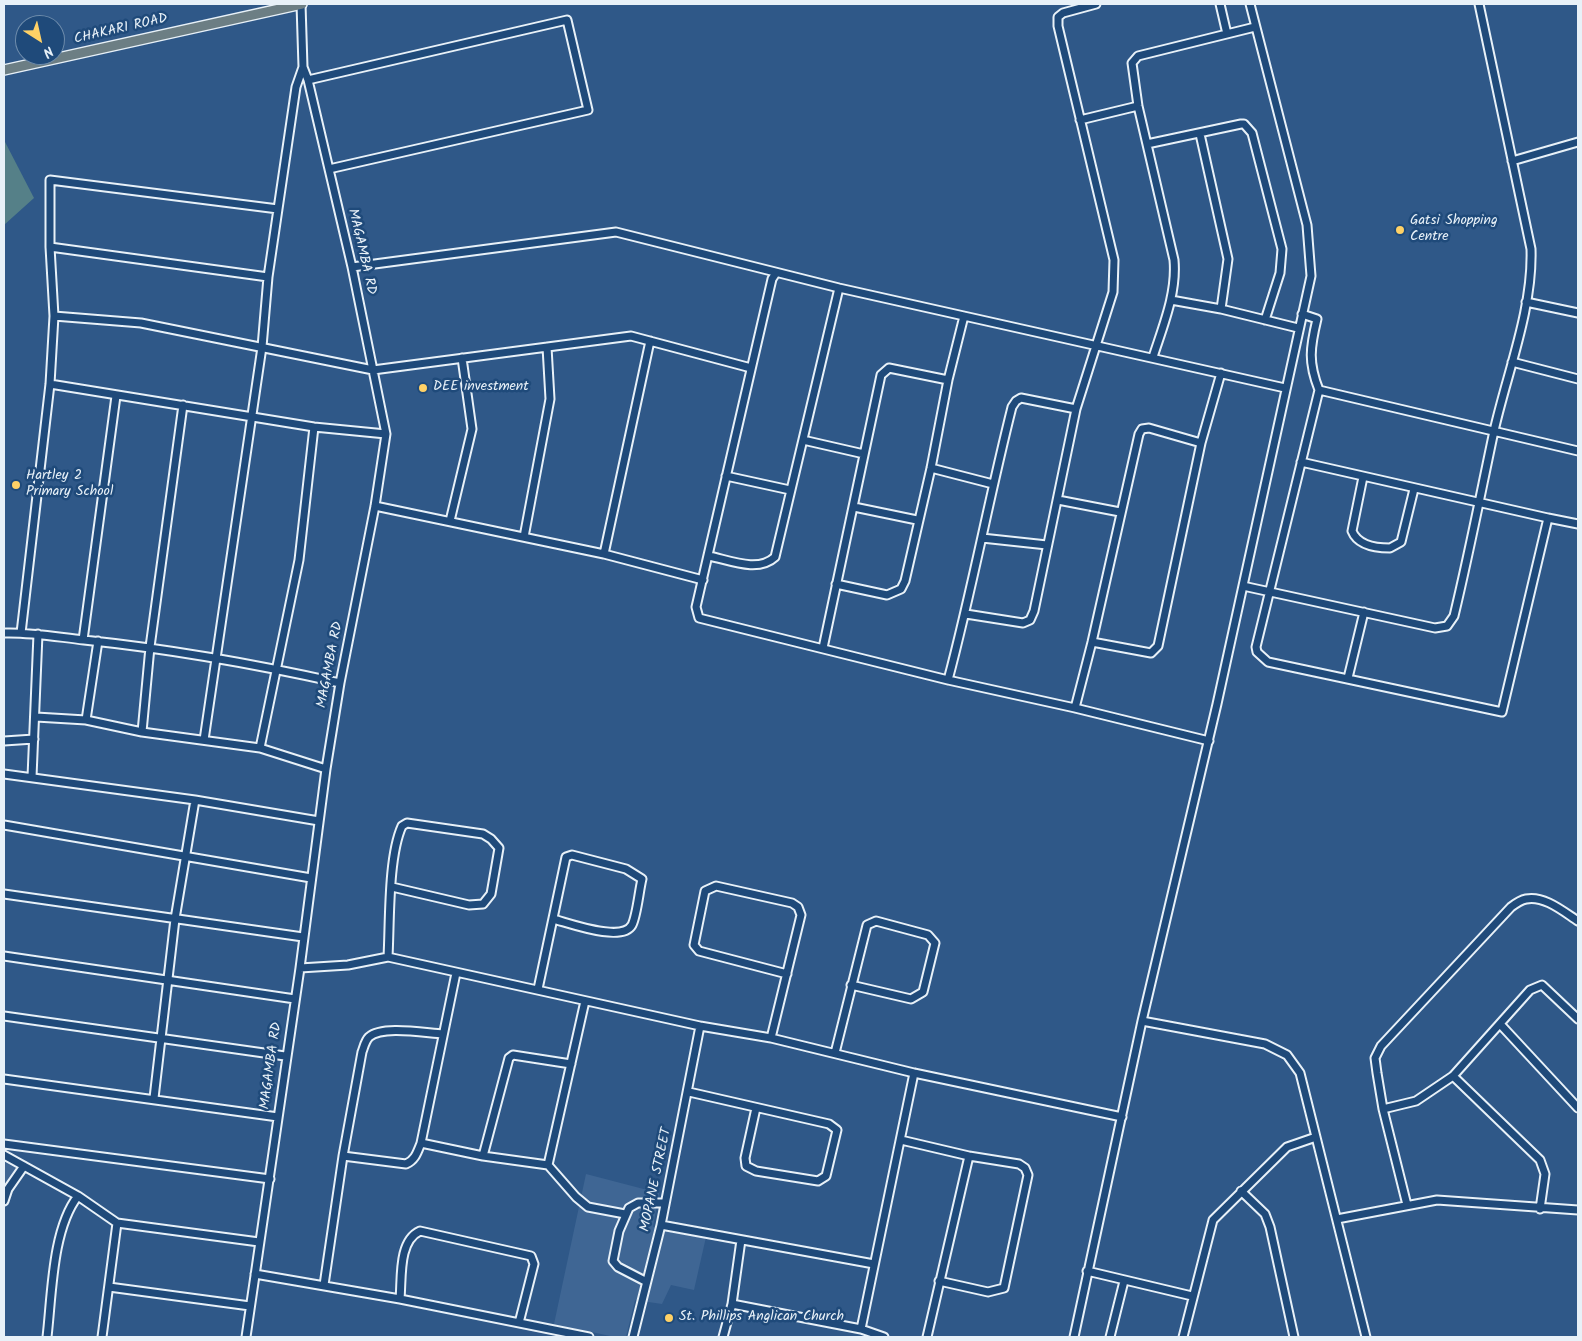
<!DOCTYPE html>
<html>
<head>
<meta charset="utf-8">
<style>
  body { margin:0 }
  #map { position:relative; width:1582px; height:1341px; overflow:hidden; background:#2f5888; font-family:Kalam,sans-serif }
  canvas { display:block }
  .frame { position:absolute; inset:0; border:5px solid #e8f1f8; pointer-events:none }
  .north { position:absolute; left:15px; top:15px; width:50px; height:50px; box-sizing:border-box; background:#1f4a7a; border:1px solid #6f8dac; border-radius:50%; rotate:145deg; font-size:14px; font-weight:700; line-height:20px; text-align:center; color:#e8f1f8 }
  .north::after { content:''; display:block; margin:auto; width:18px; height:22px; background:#ffd166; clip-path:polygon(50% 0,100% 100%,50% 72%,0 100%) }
</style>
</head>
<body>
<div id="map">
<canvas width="1582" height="1341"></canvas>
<div class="frame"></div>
<div class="north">N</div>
</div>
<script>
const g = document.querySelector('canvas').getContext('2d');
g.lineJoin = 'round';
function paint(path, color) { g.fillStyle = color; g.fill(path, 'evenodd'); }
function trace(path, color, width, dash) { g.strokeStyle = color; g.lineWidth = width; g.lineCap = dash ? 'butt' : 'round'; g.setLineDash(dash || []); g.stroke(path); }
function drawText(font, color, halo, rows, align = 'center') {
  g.font = font + ' Kalam,sans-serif'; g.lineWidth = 5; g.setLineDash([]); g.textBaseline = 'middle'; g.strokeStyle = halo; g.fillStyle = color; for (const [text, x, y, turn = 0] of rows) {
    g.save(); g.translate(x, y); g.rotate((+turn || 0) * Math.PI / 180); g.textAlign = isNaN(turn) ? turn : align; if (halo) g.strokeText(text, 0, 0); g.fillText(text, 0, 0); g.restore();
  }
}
paint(new Path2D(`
  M4,1162L19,1169L4,1194Z
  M586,1174L659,1193L653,1227L706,1237L694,1290L671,1285L662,1304L635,1300L626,1337H615L554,1324Z`), '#3f6694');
paint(new Path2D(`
  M4,140L34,198L4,225Z`), '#558088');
const minor = new Path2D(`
  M1220,4L1227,34
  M308,80L567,20L588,110L329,169
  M1080,120L1138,106
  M1200,134L1228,259L1221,309
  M1147,144L1241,124H1244L1252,133L1282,249L1280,273L1265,320
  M1512,161L1578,142
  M50,247L268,277
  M352,267L616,232L839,288L1285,388
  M776,273L772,279L696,607L699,618L948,680L1075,708L1209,741
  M1171,300L1221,309L1298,328
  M1526,302L1578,313
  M1302,314L1317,319C1310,348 1308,362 1319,390
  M54,316L141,323L373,370L631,336L751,368
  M1153,357C1163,326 1177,293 1174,260L1138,106L1132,63L1138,56L1255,27
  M1512,362L1578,379
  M50,384L314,427L386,434
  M803,440L864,454
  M1301,462L1548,518L1502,712L1268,662L1257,652L1256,647L1319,390L1578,451
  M931,468L993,484
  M726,476L790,490
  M1363,477L1352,531C1358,546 1376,548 1390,548L1401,542L1414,489
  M1058,500L1120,512
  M375,506L604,554L703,580
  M854,507L917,520
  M1548,518L1578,524
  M450,521L472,429L462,358
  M524,537L550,399L547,347
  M982,538L1047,545
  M604,554L650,341
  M709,556C729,560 758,573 775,557L839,288
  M836,584L887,595L901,589L905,581L931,468L948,380L964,316
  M1243,586L1435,628L1447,626L1454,616C1469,554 1481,492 1494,431C1507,373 1533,309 1531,249L1479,4
  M966,614L1023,623L1030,620L1034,611L1076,409L1113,292L1114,260L1058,26V17L1063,13L1096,4
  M4,633C31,632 57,637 84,640C170,649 255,664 340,683
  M21,633L50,384L54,316L50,247V180L278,209
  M83,640L116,396
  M1092,642L1151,653L1158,646L1201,443L1221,373
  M823,648L881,375L889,368L948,380
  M1348,678L1364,612
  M948,680C972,590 989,498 1012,407L1016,401L1021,398L1076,409
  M1075,708L1092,642L1139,434L1142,429L1149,428L1201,443
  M36,717L86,720L142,732L260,748L326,769
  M86,720L98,641
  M142,732L150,647L183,405
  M204,740L262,347L268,277L278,209L296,87L303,67
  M4,741L34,739
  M260,748L299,560L314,427
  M4,774L195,800L319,821
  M32,777L38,634
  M4,825L311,878
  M4,894L303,937
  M4,956L295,999
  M388,957C390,921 388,857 402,826L407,823L483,834L491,839L499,848L491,894L483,904L469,905L392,887
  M300,968L348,965L388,957L700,1026L771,1038L914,1073L1122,1117
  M538,989L566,857L572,855L626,869L642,879C639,891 637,915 632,925C622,943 569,923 553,919
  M4,1016L285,1056
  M1142,1021L1265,1044L1287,1055L1300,1073L1366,1337
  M1500,1024L1578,1108
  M771,1038L801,915L798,907L792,903L716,886L705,891L694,945L699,951L787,974
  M835,1053L867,925L876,921L928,935L935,943L923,992L911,999L851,985
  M1453,1076L1540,1160L1545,1174L1540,1209
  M4,1079L278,1117
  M689,1092L829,1124L837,1130L826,1176L818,1181L756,1171L746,1166L745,1158L756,1108
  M154,1098L175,919L195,800
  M1383,1109L1416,1101L1453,1076L1530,990L1542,985L1578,1019
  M901,1140L969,1156L1019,1164L1025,1168L1028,1175L1004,1288L988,1292L939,1281
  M421,1143L483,1156L548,1165L576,1197L588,1207L625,1214
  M4,1144L270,1179
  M4,1155L78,1196L117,1223L259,1242
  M343,1156L362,1052C364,1047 365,1041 369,1037C382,1025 425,1033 443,1034
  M483,1156L509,1058L513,1055L571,1064
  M548,1165L585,1001
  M1241,1191L1265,1214L1270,1227L1294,1337
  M4,1201L8,1189L24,1166
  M1407,1205L1383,1109L1377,1073L1375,1058L1381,1046L1511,907C1515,904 1521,900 1526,899C1544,895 1564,912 1578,921
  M1337,1219L1437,1200L1578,1210
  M661,1225L874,1264
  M741,1240L732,1304L861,1329L914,1073
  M1087,1271L1192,1296
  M255,1274L400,1299L589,1337
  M645,1281L618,1267L613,1261L619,1231L629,1208L638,1203H665
  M324,1285L343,1156L406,1164C415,1160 417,1153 421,1143L456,973
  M109,1287L250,1306
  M400,1299C402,1278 398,1241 420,1231L531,1256L534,1264L519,1323
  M861,1329L884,1337
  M47,1337C52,1295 52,1229 78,1196
  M102,1337L117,1223
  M246,1337L300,968L326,769L340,683L375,506L386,434L352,267L308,80L303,67L301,4
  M633,1337L661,1225L700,1026
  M723,1337L732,1304
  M927,1337L969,1156
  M1074,1337L1142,1021L1217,704L1311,276L1307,225L1250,4
  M1110,1337L1124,1281
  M1183,1337L1213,1220L1287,1147L1316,1137`);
const major = new Path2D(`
  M4,70L302,4`);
trace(minor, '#e8f1f8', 11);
trace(major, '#e8f1f8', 12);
trace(minor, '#1f4a7a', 7);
trace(major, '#6c7e84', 9);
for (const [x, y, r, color] of [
  [1400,230,5,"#ffd166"],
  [423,388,5,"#ffd166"],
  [16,485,5,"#ffd166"],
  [669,1318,5,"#ffd166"]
]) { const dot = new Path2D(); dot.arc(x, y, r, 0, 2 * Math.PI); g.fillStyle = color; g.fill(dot); trace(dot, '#1f4a7a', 2); }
drawText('14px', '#e8f1f8', '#1f4a7a', [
  ["CHAKARI ROAD",121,30,-13],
  ["MAGAMBA RD",361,252,77],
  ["MAGAMBA RD",331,665,-79],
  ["MAGAMBA RD",272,1066,-82],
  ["MOPANE STREET",657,1180,-78]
]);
drawText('14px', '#e8f1f8', '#1f4a7a', [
  ["Gatsi Shopping",1410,222],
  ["Centre",1410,238],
  ["DEE investment",433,388],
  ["Hartley 2",26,477],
  ["Primary School",26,493],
  ["St. Phillips Anglican Church",679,1318]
], 'left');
</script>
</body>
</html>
